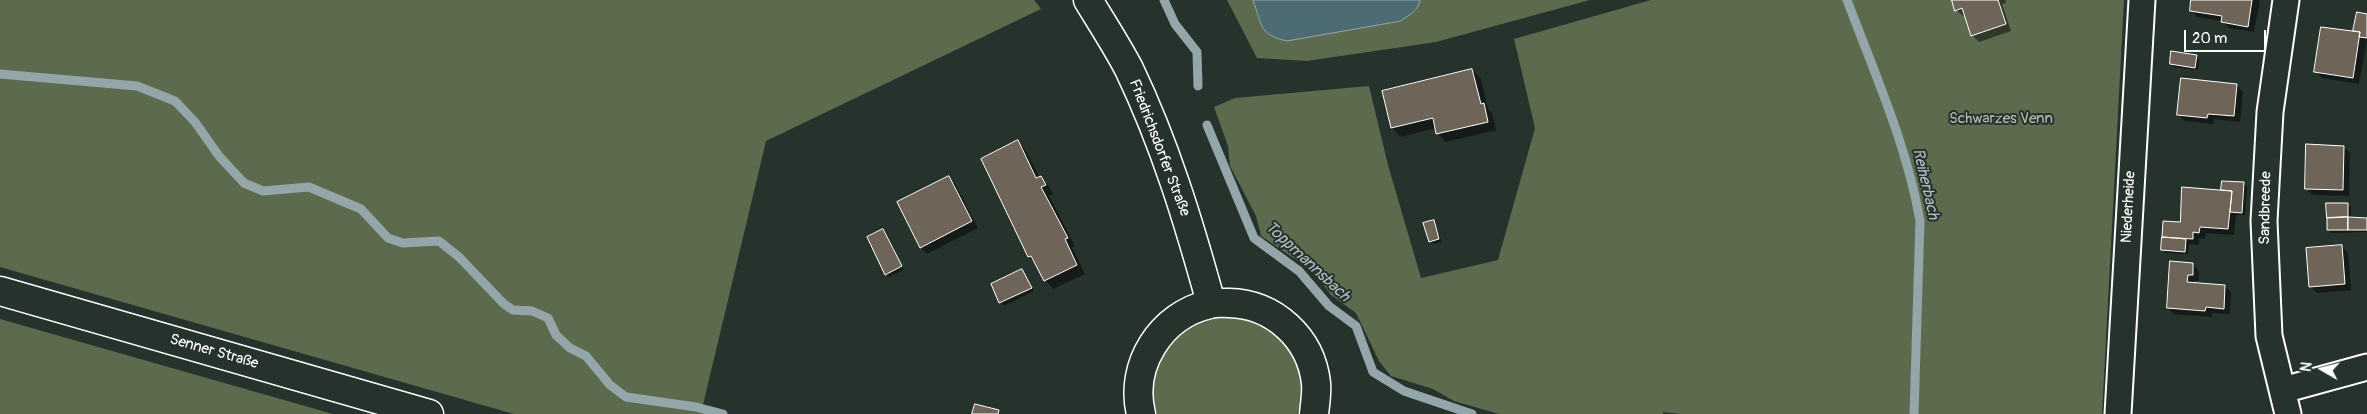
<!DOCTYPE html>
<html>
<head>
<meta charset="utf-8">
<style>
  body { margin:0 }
  #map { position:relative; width:2367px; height:414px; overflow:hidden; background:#26332d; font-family:Pangolin,sans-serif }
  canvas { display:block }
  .north { position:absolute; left:2297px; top:344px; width:50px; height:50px; -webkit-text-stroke:4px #26332d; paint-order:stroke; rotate:278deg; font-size:14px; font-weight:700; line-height:20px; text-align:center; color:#fff }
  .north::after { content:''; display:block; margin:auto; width:18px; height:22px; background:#fff; clip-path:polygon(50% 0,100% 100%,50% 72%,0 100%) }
  .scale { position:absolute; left:2184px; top:30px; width:82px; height:22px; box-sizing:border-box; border:2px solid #fff; border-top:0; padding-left:6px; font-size:15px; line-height:18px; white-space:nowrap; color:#fff; -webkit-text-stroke:4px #26332d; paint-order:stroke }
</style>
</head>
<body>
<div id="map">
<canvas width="2367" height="414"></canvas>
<div class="north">N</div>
<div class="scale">20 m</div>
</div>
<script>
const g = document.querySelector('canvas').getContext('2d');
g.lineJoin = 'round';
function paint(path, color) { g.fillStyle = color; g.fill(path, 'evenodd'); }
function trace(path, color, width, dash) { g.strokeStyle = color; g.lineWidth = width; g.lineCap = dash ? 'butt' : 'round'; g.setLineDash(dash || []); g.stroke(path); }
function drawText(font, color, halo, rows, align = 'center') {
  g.font = font + ' Pangolin,sans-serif'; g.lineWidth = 4; g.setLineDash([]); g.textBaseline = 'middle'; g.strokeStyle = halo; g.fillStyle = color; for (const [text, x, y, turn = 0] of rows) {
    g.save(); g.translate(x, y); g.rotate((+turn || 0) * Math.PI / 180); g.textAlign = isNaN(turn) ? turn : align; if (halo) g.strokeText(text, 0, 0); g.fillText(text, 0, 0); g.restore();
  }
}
paint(new Path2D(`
  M0,0H1034L1041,9L766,141L702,409L718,414H514L0,267Z
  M1227,0H1253L1263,29L1420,3V0H1590L1436,42L1307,61L1257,58Z
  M1651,0H2124L2102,414H1680L1663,412V414H1499L1454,401L1433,389L1391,376L1379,361L1356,313L1331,295L1314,272L1261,236L1256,216L1230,166L1228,146L1214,107L1235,98L1369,86L1388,165L1421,278L1498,260L1535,128L1514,39Z
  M1239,316C1247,319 1257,321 1265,326C1292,341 1312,384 1297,414H1157C1156,408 1153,401 1152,395C1150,361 1177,323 1212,317C1221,316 1230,317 1239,316Z
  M0,319L333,414H0Z`), '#5c6b4e');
const water = new Path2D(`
  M1253,0H1420C1419,10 1409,15 1401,21L1287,41C1259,35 1262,25 1253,0Z`);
paint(water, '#4c6b72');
trace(water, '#94a6aa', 1);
paint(new Path2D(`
  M1953,0H2005L2006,3L2002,4L2011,31L1979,42L1972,35L1966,15L1963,16L1956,10Z
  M2193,0H2260L2254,32L2229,28L2222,21L2197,17L2191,10Z
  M2358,13L2367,15V40L2359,84L2322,78L2316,72L2354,33Z
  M2196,56L2199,59L2198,70L2174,67L2171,64Z
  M1472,70L1481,79L1488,109L1492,113L1496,130L1446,142L1437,133L1436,128L1401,137L1392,128L1383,92Z
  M2237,85L2243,92L2240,122L2214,119L2213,124L2185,121L2179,115Z
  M1018,142L1026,151L1040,178L1049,186L1053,194L1049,196L1075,246L1072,247L1085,274L1053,289L1045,280L1036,264L1029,257L982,159Z
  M2344,147L2350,153L2349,196L2313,195L2306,188Z
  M949,177L955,184L978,228L927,254L921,247Z
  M2244,184L2247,187L2245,215H2236L2234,235L2206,233L2205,239L2199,238V245L2189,244L2188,254L2166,253L2162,249L2164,222L2181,224L2225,192L2223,190Z
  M2348,204L2351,207V219H2367V232L2331,233L2328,229Z
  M1433,221L1442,242L1433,244L1430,241Z
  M883,230L904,270L889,277L886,274Z
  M2342,246L2348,253L2351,290L2317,293L2310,286Z
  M2193,264L2199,271V281H2194V284L2225,286L2231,292L2230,314L2212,313V317L2174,314L2168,308Z
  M1022,270L1034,291L1004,306L992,284Z`), '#0007');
trace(new Path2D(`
  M1164,0L1175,24L1197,52L1198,86
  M1847,0C1874,72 1907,145 1920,221L1914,414
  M0,74L137,86L175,101L195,122L219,156L244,183L263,191L309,187L361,209L388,238L403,243L439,241L459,257L504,304L513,310L532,311L548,318L556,335L570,348L586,356L610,385L626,397L696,407L723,414
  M1207,125L1254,238L1299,271L1329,306L1356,326L1373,372L1404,391L1472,414`), '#94a6aa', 9);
const building = new Path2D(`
  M1952,0H1998L2006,24L1971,36L1962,8L1955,11Z
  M2191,0H2252L2248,27L2221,22L2222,16L2190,11Z
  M2357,12L2367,14V38L2359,37L2360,32L2353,31Z
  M2321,27L2360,32L2353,78L2314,72Z
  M2171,51L2197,55L2195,68L2170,64Z
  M1472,69L1481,104L1484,103L1488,122L1436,134L1433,118L1391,128L1382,91Z
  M2181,78L2237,84L2234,116L2208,114L2207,118L2177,115Z
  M1018,140L1036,178L1041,176L1046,185L1041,187L1068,238L1065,239L1077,265L1044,281L1031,256L1028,257L981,159Z
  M2306,144L2344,146L2343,190L2305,189Z
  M949,176L972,221L920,248L897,202Z
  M2222,181L2244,182L2242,213L2230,212L2232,191L2221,190Z
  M2182,187L2232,191L2228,229L2200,227L2199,233L2193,232V239L2162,237L2163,221L2180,222Z
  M2326,203H2348V217L2327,218Z
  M2348,217V230H2327V218Z
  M2348,217L2367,218V230H2348Z
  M1434,220L1439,239L1429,242L1423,223Z
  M883,229L902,266L885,275L867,237Z
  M2162,237L2186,239L2185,252L2161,250Z
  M2342,245L2345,284L2309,287L2306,248Z
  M2170,261L2193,263V275H2188L2187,282L2225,285L2224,309L2206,307L2205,311L2167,308Z
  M1022,269L1032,288L999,303L991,284Z
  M975,404L999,410L998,414H972Z`);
paint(building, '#6e6457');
trace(building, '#fff', 1);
const street = new Path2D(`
  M2286,0L2270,112L2264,221L2269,336L2288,414
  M2283,390L2367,367
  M2118,414L2142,0`);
const secondary = new Path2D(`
  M1088,0C1102,23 1117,46 1129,69C1165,144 1189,223 1211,303
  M0,291L429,414
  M1141,414C1129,365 1161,315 1210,304C1216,302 1223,303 1229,303C1274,304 1311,338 1316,383C1317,393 1315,404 1314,414`);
trace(street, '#fff', 29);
trace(secondary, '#fff', 31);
trace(street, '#26332d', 25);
trace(secondary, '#26332d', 28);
drawText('15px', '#b6bcaf', '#26332d', [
  ["Schwarzes Venn",2001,119]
]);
drawText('15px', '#fff', '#26332d', [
  ["Friedrichsdorfer Straße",1159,148,69],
  ["Niederheide",2129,207,-87],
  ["Sandbreede",2266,208,-89],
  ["Senner Straße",214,352,16]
]);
drawText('italic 16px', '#aebcc0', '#26332d', [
  ["Reiherbach",1925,184,77],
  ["Toppmannsbach",1307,262,43]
]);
</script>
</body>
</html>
